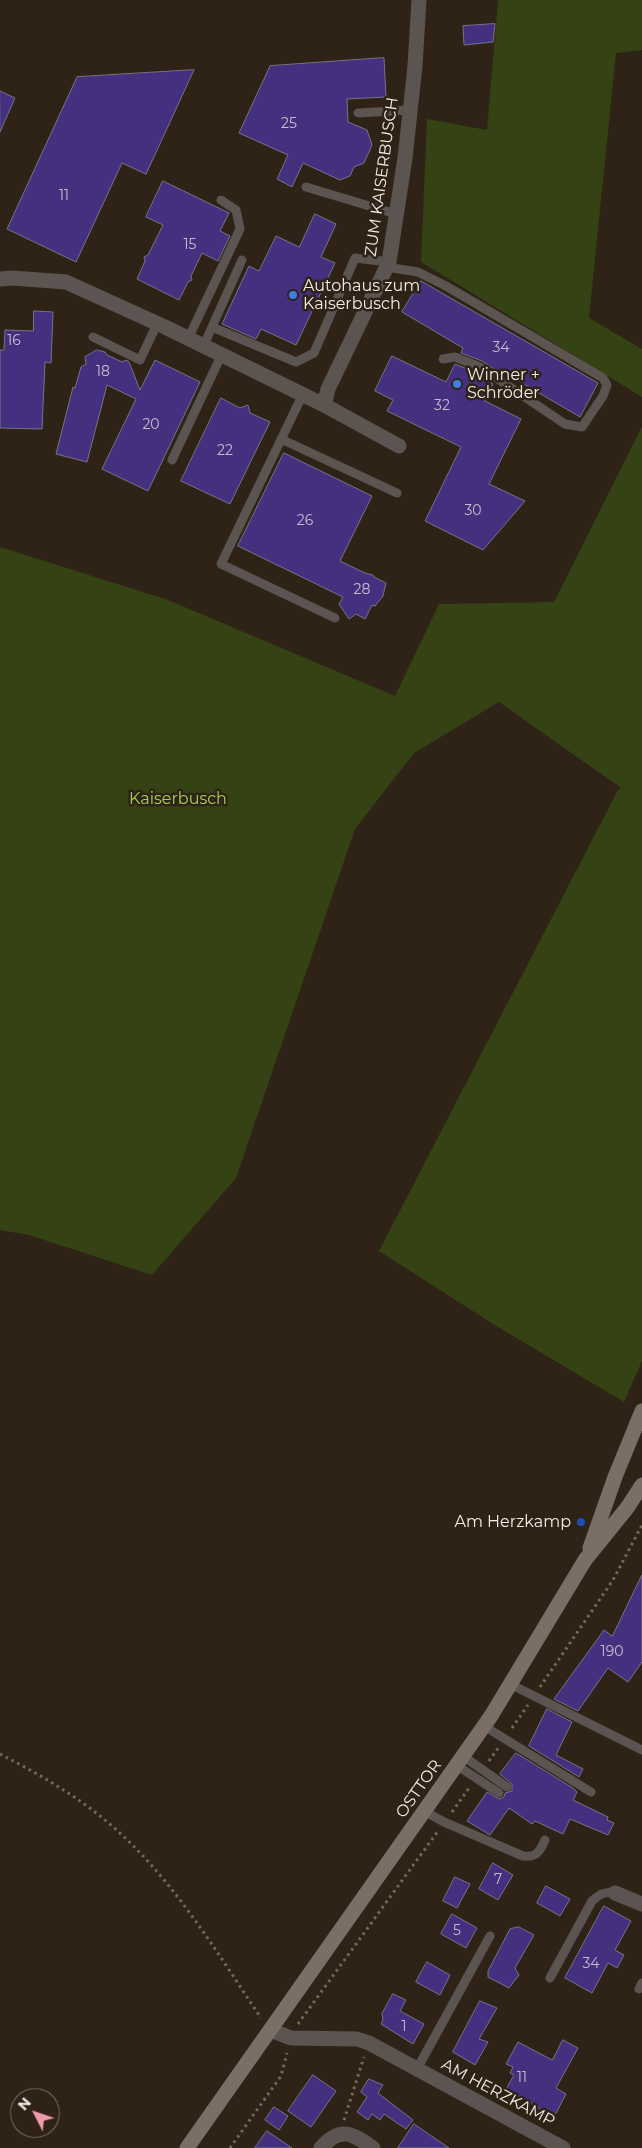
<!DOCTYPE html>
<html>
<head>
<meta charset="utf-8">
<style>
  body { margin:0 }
  #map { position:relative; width:642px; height:2148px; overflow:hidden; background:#2f2317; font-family:Montserrat,sans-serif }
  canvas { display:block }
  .north { position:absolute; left:10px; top:2088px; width:50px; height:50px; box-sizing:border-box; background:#2f2317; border:1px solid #7e7369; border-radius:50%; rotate:311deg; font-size:14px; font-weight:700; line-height:20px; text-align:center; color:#f4ece4 }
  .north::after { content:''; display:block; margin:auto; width:18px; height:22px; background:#f39aaa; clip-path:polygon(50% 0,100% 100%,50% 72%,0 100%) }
</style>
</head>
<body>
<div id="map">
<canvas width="642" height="2148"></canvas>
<div class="north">N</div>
</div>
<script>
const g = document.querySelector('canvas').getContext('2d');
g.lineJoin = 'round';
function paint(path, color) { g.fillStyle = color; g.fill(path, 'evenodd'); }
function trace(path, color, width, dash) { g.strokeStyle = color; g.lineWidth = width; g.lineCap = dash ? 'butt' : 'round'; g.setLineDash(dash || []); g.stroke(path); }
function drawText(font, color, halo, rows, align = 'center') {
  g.font = font + ' Montserrat,sans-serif'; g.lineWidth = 5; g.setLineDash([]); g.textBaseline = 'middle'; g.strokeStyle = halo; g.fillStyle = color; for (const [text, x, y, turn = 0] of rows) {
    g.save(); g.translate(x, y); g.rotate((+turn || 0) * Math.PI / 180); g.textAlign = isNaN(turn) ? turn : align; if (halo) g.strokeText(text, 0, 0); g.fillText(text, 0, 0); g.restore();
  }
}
paint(new Path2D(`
  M498,0H642V50L616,53L589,318L642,349V397L421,262L427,119L487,130Z
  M642,427V1361L624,1402L493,1324L379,1251L618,790L621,788L499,702L414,753L355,829L236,1178L152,1275L29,1235L0,1230V547L168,600L395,696L439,604L554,602Z`), '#344214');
const building = new Path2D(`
  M495,24L493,42L464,45L463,26Z
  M384,58L386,97L347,99L348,122L367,130L372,145L364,163L354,167L350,176L340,180L303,163L292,187L277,179L288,155L239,133L270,66Z
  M194,70L146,174L122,163L76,262L7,229L77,77Z
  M0,91L15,98L0,132Z
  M163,181L229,213L220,231L230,236L218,261L202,253L191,276L192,280L188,282L179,300L137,279L145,261L144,257L148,255L163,225L146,217Z
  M315,214L336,224L321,257L335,263L296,345L261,329L256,339L222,324L249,266L259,271L276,236L299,247Z
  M421,281L598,383L580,417L500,370L499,372L482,361L461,353L463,348L402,312Z
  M34,311L53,312L51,363L45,362L42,429L0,428V350H4L5,330L33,331Z
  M97,350L105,352L107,355L122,362L126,360L129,362L140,390L155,360L200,382L148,491L102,469L136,399L107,385L87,462L56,454L73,387L75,388L81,367L86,364L85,357Z
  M392,356L446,382L455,364L477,373L493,384L485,401L521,419L489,484L525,501L483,550L425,521L461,447L387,411L393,400L375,391Z
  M221,398L240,408L248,405L250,413L270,422L230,504L181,481Z
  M284,453L372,496L340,561L365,573L373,575L374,577L386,583L383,596L375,606L372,605L365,619L356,614L349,619L339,604L343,597L238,546Z
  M642,1575V1662L628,1682L608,1668L578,1711L554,1699L604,1630L612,1636Z
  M547,1709L572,1722L556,1755L583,1769L579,1777L529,1746Z
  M516,1753L573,1788L577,1792L573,1800L608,1817L607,1820L614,1823L608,1835L570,1819L563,1834L535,1821L532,1824L509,1808L490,1835L467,1821L487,1792L499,1799L504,1797L505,1793L512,1791V1784L500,1774Z
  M493,1863L513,1875L498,1900L479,1889Z
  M455,1877L470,1884L457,1908L443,1901Z
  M546,1886L570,1899L560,1916L537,1903Z
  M604,1906L631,1921L615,1950L624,1955L617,1968L608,1963L592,1993L565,1978Z
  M452,1914L477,1928L466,1948L441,1934Z
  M519,1927L534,1935L515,1968L519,1975L509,1988L488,1977V1971L510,1929Z
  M427,1962L450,1975L440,1995L416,1982Z
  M393,1994L406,2000L400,2011L424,2024L413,2044L381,2024L383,2020L382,2014Z
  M480,2001L497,2008L479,2039L488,2042L475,2065L453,2052Z
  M563,2040L578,2048L556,2088L566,2094L554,2117L506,2089L514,2075L510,2073L513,2067L506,2064L518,2042L552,2060Z
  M313,2075L336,2091L311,2127L288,2111Z
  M369,2079L383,2085L378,2093L413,2120L406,2129L384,2114L380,2120L372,2114L368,2120L357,2112L367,2097L361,2092Z
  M274,2107L288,2116L279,2130L265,2120Z
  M414,2124L449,2148H398Z
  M267,2131L292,2148H255Z`);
paint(building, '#453080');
trace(building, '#767486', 1);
trace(new Path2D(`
  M540,1687L613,1580L642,1525
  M512,1728L528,1705
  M0,1754C39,1774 79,1797 112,1826C173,1879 216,1951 261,2018
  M489,1761L498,1748
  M452,1812L469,1788
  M298,2024L438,1831
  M344,2120L364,2057
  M230,2148L281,2076L287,2053`), '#756a60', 3, [2.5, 4]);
trace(new Path2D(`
  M358,113L410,110
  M306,187L396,214
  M386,267L418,272L446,286L603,378L607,385L603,396L582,427L565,424L480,367L455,357L443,359
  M212,327L296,362L314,353L355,258L389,262
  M93,337L140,360L157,324
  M188,339L240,229L236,210L221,200
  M203,347L242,260
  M302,396L221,564L335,618
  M281,439L397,493
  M172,460L221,356
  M510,1684L642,1750
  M484,1726L591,1792
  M463,1756L507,1787
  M456,1765L499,1793
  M424,1811L444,1822L523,1856C537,1858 540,1851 545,1840
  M550,1978L592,1901C600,1894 605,1891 615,1893
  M639,1989L642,1983
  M417,2069L490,1936`), '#5c5450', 9);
trace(new Path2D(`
  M0,279L12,278L66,282L165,327L324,405L399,446
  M324,405L328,389L389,262L405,158L415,66L419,0
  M615,1893L642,1904
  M270,2030L291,2038L357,2039L369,2043L563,2148
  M321,2148C340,2126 352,2133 373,2148`), '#5c5450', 15);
trace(new Path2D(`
  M590,1548L615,1477L642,1411
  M187,2148L491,1716L585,1560L627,1508L642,1485`), '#7a6e67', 15);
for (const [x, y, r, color] of [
  [293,295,5,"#3f7fe0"],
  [457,384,5,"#3f7fe0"],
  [581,1522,5,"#1a4fb4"]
]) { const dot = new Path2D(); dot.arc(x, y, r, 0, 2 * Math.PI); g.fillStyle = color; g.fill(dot); trace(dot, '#2f2317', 2); }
drawText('14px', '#c8bdcb', null, [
  ["25",289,124],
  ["11",64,196],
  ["15",190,245],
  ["16",14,341],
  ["34",501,348],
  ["18",103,372],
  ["32",442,406],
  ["20",151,425],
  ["22",225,451],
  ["30",473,511],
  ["26",305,521],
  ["28",362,590],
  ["190",612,1652],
  ["7",498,1880],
  ["5",457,1931],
  ["34",591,1964],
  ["1",404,2027],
  ["11",522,2078]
]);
drawText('16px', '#f4ece4', '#2f2317', [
  ["ZUM KAISERBUSCH",382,177,-82],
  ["OSTTOR",419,1789,-55],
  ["AM HERZKAMP",498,2093,28]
]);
drawText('16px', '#f4ece4', '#2f2317', [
  ["Autohaus zum",303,286],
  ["Kaiserbusch",303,304],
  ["Winner +",467,375],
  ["Schröder",467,393],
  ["Am Herzkamp",571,1522,"right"]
], 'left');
drawText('16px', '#a9d052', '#2f2317', [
  ["Kaiserbusch",178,799]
]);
</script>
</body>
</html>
